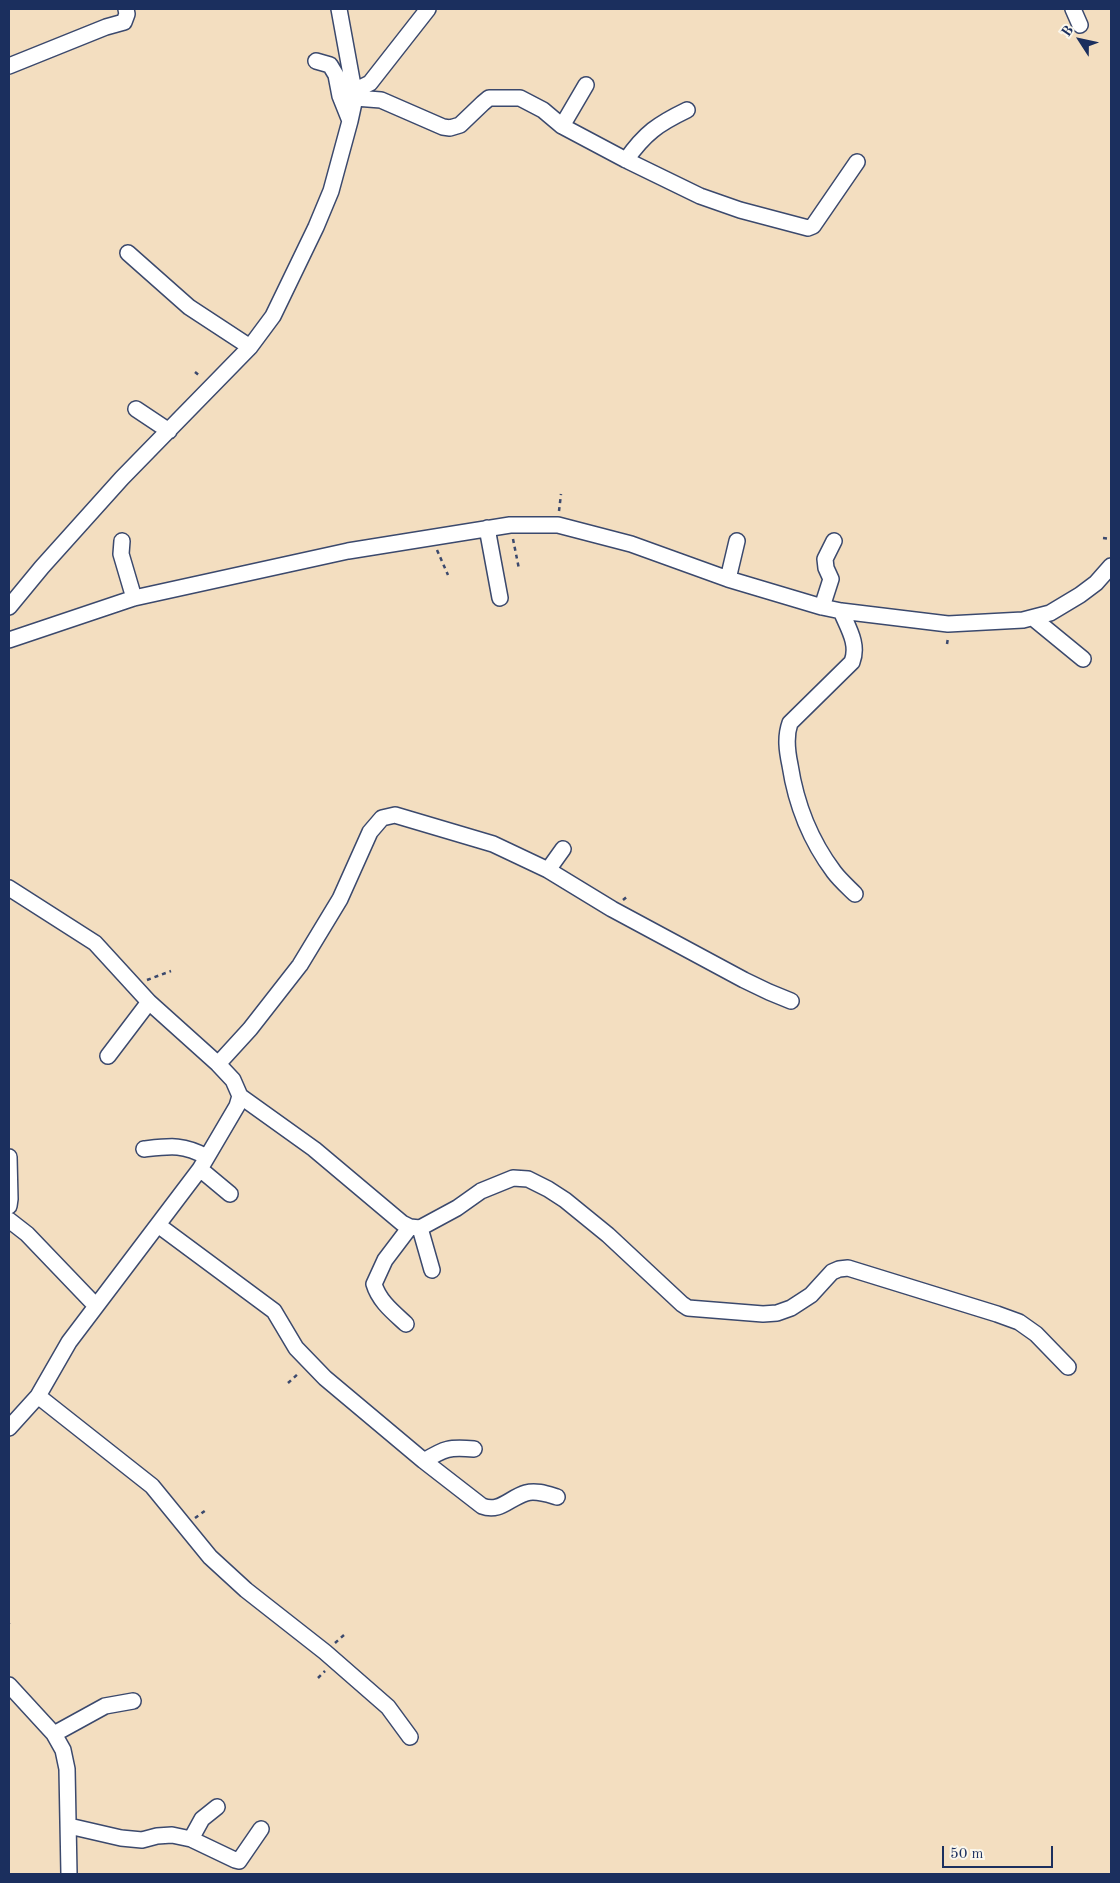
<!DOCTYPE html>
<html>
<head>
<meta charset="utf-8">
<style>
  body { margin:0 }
  #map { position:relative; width:1120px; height:1883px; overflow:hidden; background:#f3dec0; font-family:"Old Standard TT",serif }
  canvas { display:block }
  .frame { position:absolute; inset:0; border:10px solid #1b2f5e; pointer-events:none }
  .north { position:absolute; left:1055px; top:15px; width:50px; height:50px; -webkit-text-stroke:4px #fbf7ec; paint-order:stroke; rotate:305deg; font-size:14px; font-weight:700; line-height:20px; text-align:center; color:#1b2f5e }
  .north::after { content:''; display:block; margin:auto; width:18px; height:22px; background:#1b2f5e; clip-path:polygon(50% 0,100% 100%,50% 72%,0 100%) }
  .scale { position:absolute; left:942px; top:1846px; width:111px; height:22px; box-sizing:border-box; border:2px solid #1b2f5e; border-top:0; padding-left:6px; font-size:15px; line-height:18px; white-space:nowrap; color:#1b2f5e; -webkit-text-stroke:4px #fbf7ec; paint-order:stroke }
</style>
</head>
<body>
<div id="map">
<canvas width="1120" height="1883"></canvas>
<div class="frame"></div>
<div class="north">B</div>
<div class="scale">50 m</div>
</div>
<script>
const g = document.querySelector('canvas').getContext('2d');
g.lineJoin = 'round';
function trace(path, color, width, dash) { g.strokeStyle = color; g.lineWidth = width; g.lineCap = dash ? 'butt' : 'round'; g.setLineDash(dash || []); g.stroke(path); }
const minor = new Path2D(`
  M1073,9L1080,25
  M316,61L330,65L336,75L340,96L350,121
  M9,66L106,27L124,22L127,14L126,9
  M354,91L370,83L428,9
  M355,98L381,100L443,127L450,128L460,125L483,103L489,98H520L543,110L562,126L626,160L700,196L740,210L808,228L813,226L857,162
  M562,126L586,85
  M626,160C645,133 658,124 687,110
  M128,253L189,307L250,347
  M136,409L169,431
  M487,528L500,598
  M122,541L121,554L134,598
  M728,579L737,541
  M9,607L42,567L122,478L250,347L273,316L316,227L331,191L350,121L355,98L354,91L339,9
  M822,607L831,579L826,568L825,559L834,541
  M841,611C848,628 859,644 852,662L790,723C785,737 787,751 790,765C796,804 810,840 834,872C840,880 848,887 855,894
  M1033,618L1083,659
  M9,640L134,598L348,551L510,525H558L631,544L728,579L822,607L841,611L948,624L1023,620L1050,613L1080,595L1096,583L1111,566
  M548,870L563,849
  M9,888L95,943L149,1002L218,1064L233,1080L240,1096L237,1106L200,1169L69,1342L38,1396L9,1428
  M108,1056L149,1002
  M218,1064L250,1029L300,965L340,899L370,832L382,818L395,815L493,844L548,870L612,909L744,980L769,992L791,1001
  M240,1096L314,1149L402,1223L410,1227L420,1228L457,1208L481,1191L513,1178L528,1179L548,1189L565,1200L608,1235L682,1304L688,1308L763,1314L777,1313L791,1308L811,1295L832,1272L839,1269L848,1268L997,1314L1019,1322L1036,1334L1068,1367
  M144,1149C171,1146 183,1144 207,1157
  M9,1157L10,1199L9,1206
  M200,1169L230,1194
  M9,1220L27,1234L96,1306
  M158,1225L274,1311L296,1348L325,1378L424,1461L482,1506C500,1513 509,1498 526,1493C536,1490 547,1494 557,1497
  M420,1228L432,1270
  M406,1324C393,1312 379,1301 374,1284L385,1260L410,1227
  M38,1396L152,1486L210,1557L246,1590L325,1652L388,1707L410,1737
  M424,1461C445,1448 449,1447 474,1449
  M9,1685L54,1734L63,1750L67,1769L69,1874
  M54,1734L105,1706L133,1701
  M69,1826L121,1838L142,1840L157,1836L172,1835L191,1839L235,1860L239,1861L261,1829
  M191,1839L202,1819L217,1807`);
trace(minor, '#3b496d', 18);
trace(new Path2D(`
  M195,372L201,377
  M559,511L561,494
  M1103,538L1111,539
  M513,539L519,569
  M437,550L448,575
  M947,644L948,638
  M623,900L629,895
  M147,980L171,971
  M288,1383L299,1373
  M195,1518L206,1510
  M9,1624V1623
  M335,1643L344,1635
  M318,1678L325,1671`), '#3b496d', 2.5, [4, 4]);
trace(minor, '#fff', 15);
</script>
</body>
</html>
